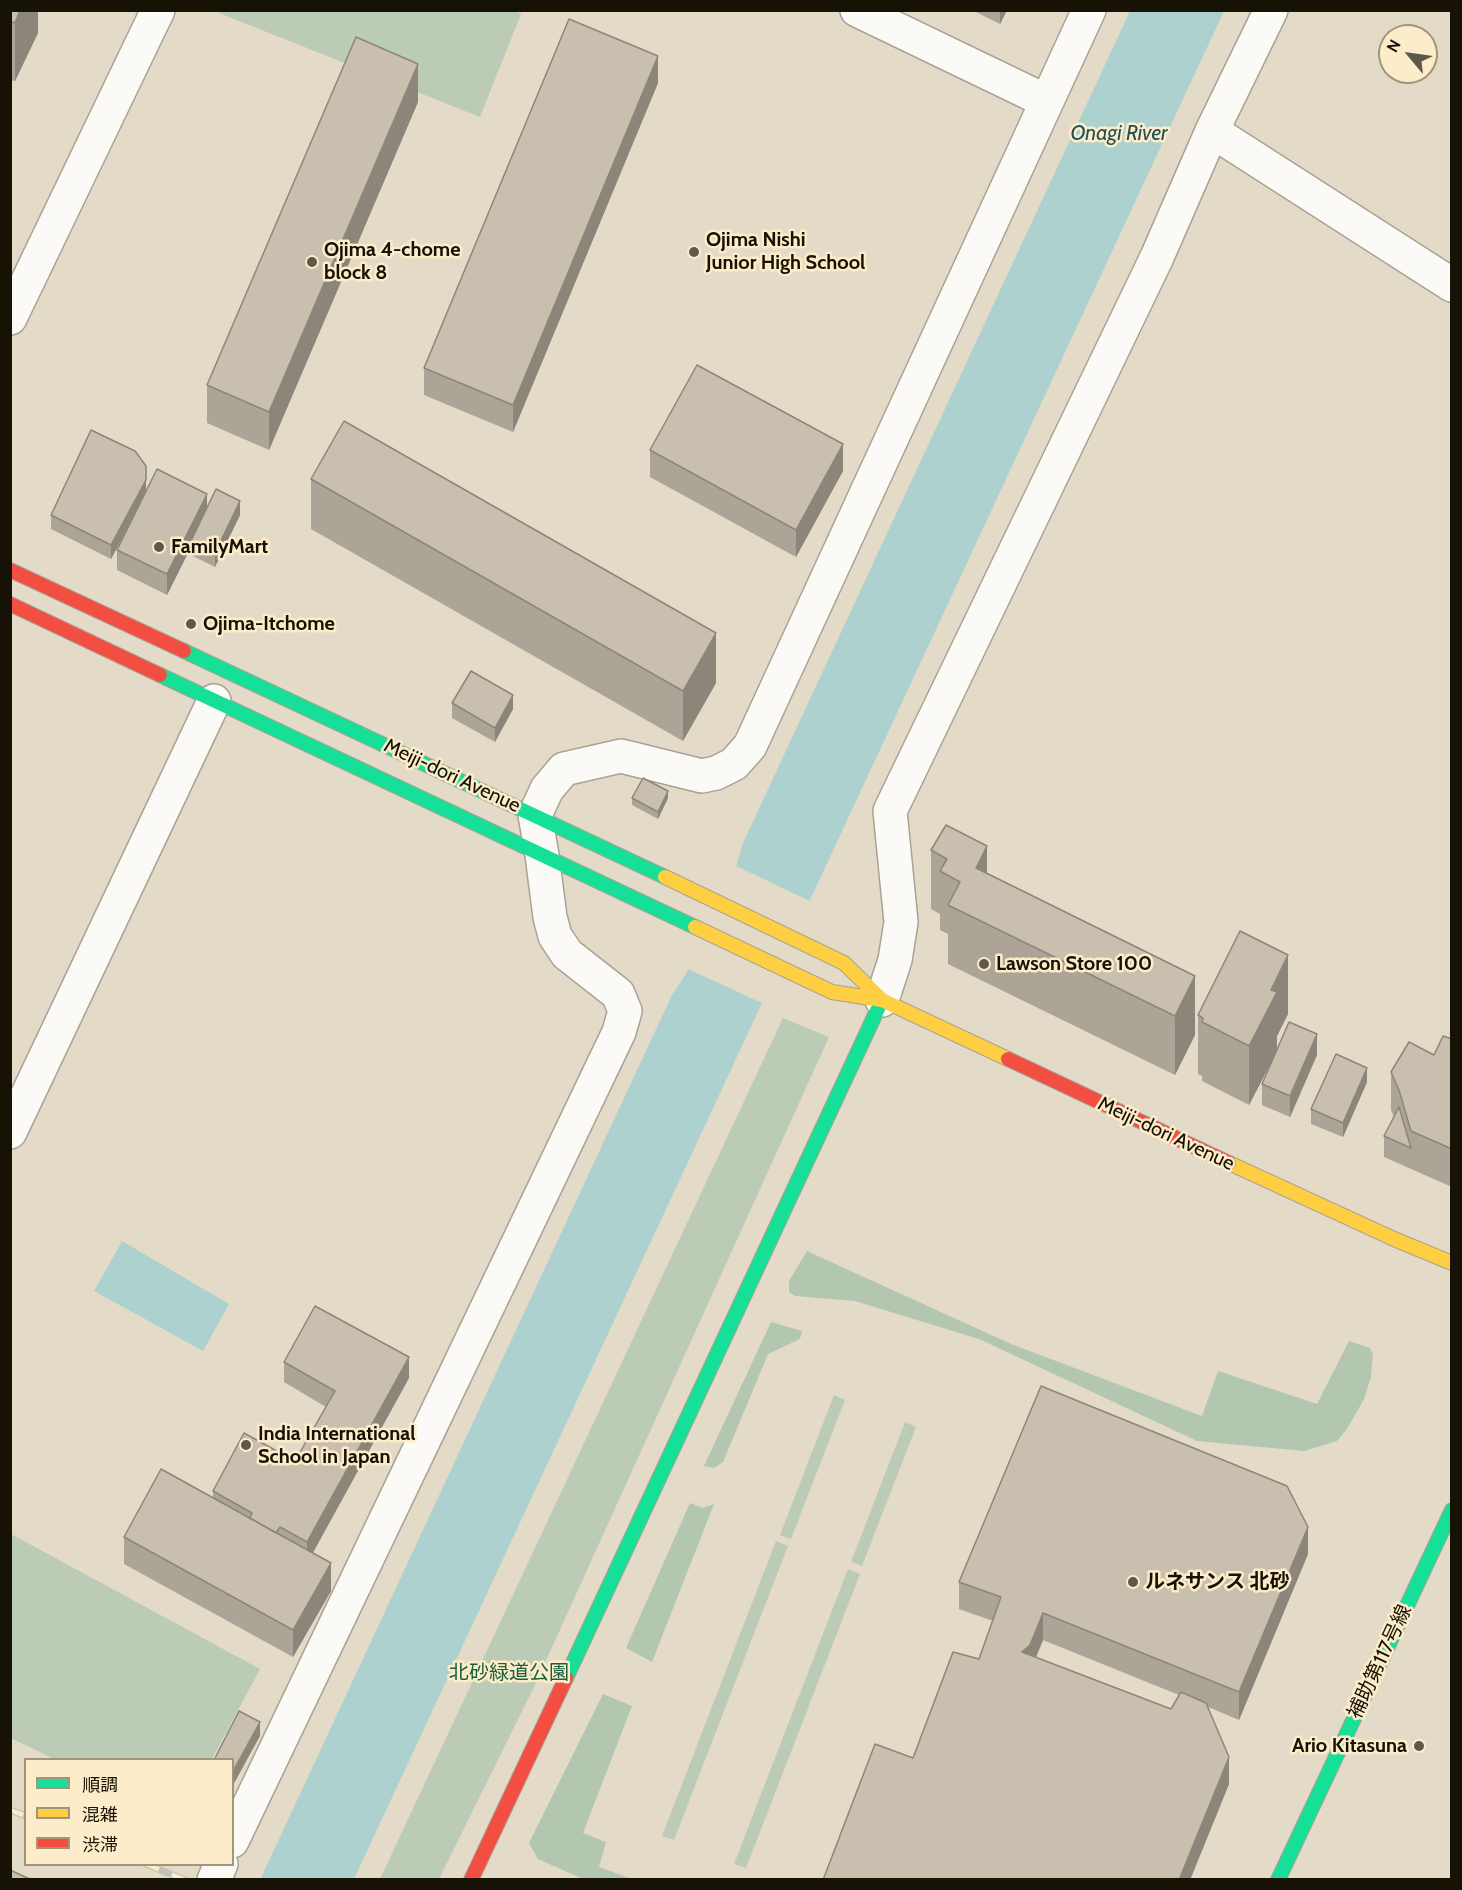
<!DOCTYPE html>
<html>
<head>
<meta charset="utf-8">
<style>
  body { margin:0 }
  #map { position:relative; width:1462px; height:1890px; overflow:hidden; background:#e3dbc8; font-family:Cabin,"Noto Sans JP",sans-serif }
  canvas { display:block }
  .frame { position:absolute; inset:0; border:12px solid #171206; pointer-events:none }
  .legend { position:absolute; left:24px; top:1758px; width:210px; height:108px; box-sizing:border-box; background:#fdecc9; border:2px solid #a1957b; margin:0; padding:8px 10px; list-style:none; font-size:18px; color:#171206 }
  .legend li { display:flex; align-items:center; gap:12px; height:30px }
  .legend b { width:30px; border:2px solid #a1957b }
  .north { position:absolute; left:1378px; top:24px; width:60px; height:60px; box-sizing:border-box; background:#fdecc9; border:2px solid #a1957b; border-radius:50%; rotate:299deg; font-size:16px; font-weight:700; line-height:24px; text-align:center; color:#171206 }
  .north::after { content:''; display:block; margin:auto; width:21px; height:27px; background:#5e584a; clip-path:polygon(50% 0,100% 100%,50% 72%,0 100%) }
</style>
</head>
<body>
<div id="map">
<canvas width="1462" height="1890"></canvas>
<div class="frame"></div>
<ul class="legend">
<li><b style="height:8px;background:#16e098"></b>順調</li>
<li><b style="height:8px;background:#ffcf43"></b>混雑</li>
<li><b style="height:8px;background:#f24e42"></b>渋滞</li>
</ul>
<div class="north">N</div>
</div>
<script>
const g = document.querySelector('canvas').getContext('2d');
g.lineJoin = 'round';
function paint(path, color) { g.fillStyle = color; g.fill(path, 'evenodd'); }
function trace(path, color, width, dash) { g.strokeStyle = color; g.lineWidth = width; g.lineCap = dash ? 'butt' : 'round'; g.setLineDash(dash || []); g.stroke(path); }
function drawText(font, color, halo, rows, align = 'center') {
  g.font = font + ' Cabin,"Noto Sans JP",sans-serif'; g.lineWidth = 5; g.setLineDash([]); g.textBaseline = 'middle'; g.strokeStyle = halo; g.fillStyle = color; for (const [text, x, y, turn = 0] of rows) {
    g.save(); g.translate(x, y); g.rotate((+turn || 0) * Math.PI / 180); g.textAlign = isNaN(turn) ? turn : align; if (halo) g.strokeText(text, 0, 0); g.fillText(text, 0, 0); g.restore();
  }
}
paint(new Path2D(`
  M220,10H513L521,14L480,117L219,13Z
  M783,1018L829,1037L534,1687L439,1879H380Z
  M834,1395L845,1400L791,1539L780,1535Z
  M905,1422L916,1427L862,1566L851,1562Z
  M11,1534L260,1669L212,1759H54L11,1738Z
  M776,1541L788,1546L674,1840L662,1836Z
  M848,1569L860,1574L746,1868L734,1864Z`), '#bbcbb6');
paint(new Path2D(`
  M807,1251L1011,1344L1202,1416L1218,1371L1317,1404L1349,1341L1370,1348L1373,1354L1371,1377L1364,1399L1347,1429L1337,1441L1304,1451L1197,1441L979,1339L855,1301L795,1296L789,1292V1281Z
  M771,1322L802,1331L800,1339L768,1354L723,1462L714,1468L704,1466Z
  M690,1503L703,1508L714,1504L652,1662L626,1648Z
  M603,1694L632,1706L583,1833L606,1842L599,1867L632,1879H583L538,1859L529,1843Z`), '#b3c6af');
paint(new Path2D(`
  M1130,11H1224L354,1879L260,1880L672,995L686,974L736,867L743,843Z
  M122,1241L229,1304L203,1351L94,1291Z`), '#acd1ce');
paint(new Path2D(`
  M734,865L812,902L764,1004L686,968Z`), '#e3dbc8');
const street = new Path2D(`
  M857,10L1046,101
  M1212,131L1452,285
  M10,318L158,10
  M882,1000L895,960L901,922L890,811L1157,257L1212,131L1271,10
  M10,1132L214,701
  M232,1841L619,1032L625,1011L618,994L567,954L555,936L550,917L542,855L535,815L547,789L564,769L621,756L702,776L716,773L734,764L750,746L1089,10
  M214,1880L221,1864`);
const fast = new Path2D(`
  M184,651L665,877
  M160,675L695,927
  M566,1678L882,1000
  M1278,1880L1452,1510`);
const slow = new Path2D(`
  M665,877L844,963L882,1000
  M695,927L832,992L882,1000L1008,1059
  M1229,1163L1394,1239L1452,1263`);
const jam = new Path2D(`
  M10,570L184,651
  M10,604L160,675
  M1008,1059L1229,1163
  M471,1880L566,1678`);
trace(street, '#a9a294', 36);
trace(fast, '#a9a294', 16);
trace(slow, '#a9a294', 16);
trace(jam, '#a9a294', 16);
trace(street, '#fbfaf7', 33);
trace(fast, '#16e098', 14);
trace(slow, '#ffcf43', 14);
trace(jam, '#f24e42', 14);
const rail = new Path2D(`
  M10,1810L26,1816
  M146,1864L185,1880`);
trace(rail, '#c3c1bc', 7);
trace(rail, '#fdecc9', 4.5, [14]);
paint(new Path2D(`
  M10,10H38V33L15,81L10,80Z
  M972,10H1007L1000,24Z
  M658,83L513,432L424,395V368Z
  M418,102L269,450L207,423V385Z
  M650,450L843,471L796,557L650,477Z
  M311,479L716,683L683,741L311,529Z
  M146,480V492L240,515L215,567L191,555V547L167,595L117,570V550L129,525L111,559L51,529V515Z
  M452,703L513,709L495,742L452,718Z
  M632,798H668L658,819L632,805Z
  M931,850L987,873L1195,976V1035L1175,1075L948,964V934L940,930V914L931,909Z
  M1288,1014L1277,1036V1049L1317,1055L1290,1117L1262,1105V1084L1272,1061L1249,1105L1202,1081V1076L1198,1074V1015Z
  M1452,1039V1187L1384,1157V1136L1394,1117L1391,1110V1072L1434,1055Z
  M1367,1082L1343,1137L1311,1124V1109Z
  M284,1362L409,1378L313,1553L331,1591L293,1657L124,1564V1537L213,1498V1491L295,1461L326,1407L284,1382Z
  M1308,1554L1239,1720L1208,1707L1229,1784L1190,1880H823L913,1758L979,1659L993,1621L959,1609V1582ZM1043,1640L1179,1695L1171,1709L1036,1657Z`), '#aca496');
paint(new Path2D(`
  M20,10H38V33L15,81V23Z
  M1000,10H1007L1000,24Z
  M658,56V83L513,432V405Z
  M418,64V102L269,450V412Z
  M843,444V471L796,557V530Z
  M146,466V494L111,559V545Z
  M207,494V515L191,541V547L167,595V574Z
  M240,501V515L215,567V553Z
  M716,633V683L683,741V691Z
  M513,695V709L495,742V728Z
  M668,791V798L658,819V812Z
  M987,846V905L976,868Z
  M1288,955V1014L1277,1036V1051L1249,1105V1046L1271,990Z
  M1195,976V1035L1175,1075V1016Z
  M1317,1034V1055L1290,1117V1096Z
  M1367,1068V1082L1343,1137V1123Z
  M409,1357V1378L307,1563V1542Z
  M1308,1527V1554L1239,1720V1692Z
  M331,1563V1591L293,1657V1630Z
  M1043,1613V1640L1030,1672L1022,1652Z
  M260,1722V1736L232,1787V1773Z
  M1229,1757V1784L1190,1880H1179Z`), '#8c867a');
const building = new Path2D(`
  M10,10H20L15,23L10,21Z
  M569,19L658,56L513,405L424,368Z
  M356,37L418,64L269,412L207,385Z
  M697,365L843,444L796,530L650,450Z
  M344,421L716,633L683,691L311,479Z
  M91,430L135,451L146,466V480L111,545L51,515Z
  M157,469L207,494L167,574L117,550Z
  M216,489L240,501L215,553L191,541Z
  M471,671L513,695L495,728L452,703Z
  M643,778L668,791L658,812L632,798Z
  M946,825L987,846L976,868L1195,976L1175,1016L948,905L960,882L940,871L947,859L931,850Z
  M1240,931L1288,955L1271,990L1277,992L1249,1046L1202,1022L1203,1018L1198,1015Z
  M1289,1022L1317,1034L1290,1096L1262,1084Z
  M1443,1036L1452,1039V1149L1411,1131L1399,1090L1391,1072L1409,1042L1434,1055Z
  M1336,1054L1367,1068L1343,1123L1311,1109Z
  M1399,1107L1411,1148L1384,1136Z
  M315,1306L409,1357L307,1542L280,1527L276,1533L250,1518L252,1513L213,1491L244,1433L295,1461L335,1391L284,1362Z
  M1041,1386L1287,1486L1308,1527L1239,1692L1043,1613L1030,1645L1022,1652L1171,1709L1181,1692L1206,1703L1229,1757L1179,1880H823L875,1744L913,1758L953,1652L979,1659L1001,1597L959,1582Z
  M161,1469L331,1563L293,1630L124,1537Z
  M239,1711L260,1722L232,1773V1760H214Z
  M10,1870L32,1880H10Z`);
paint(building, '#c8bfaf');
trace(building, '#8c867a', 1.5);
for (const [x, y, r, color] of [
  [694,252,6,"#5e584a"],
  [312,262,6,"#5e584a"],
  [159,547,6,"#5e584a"],
  [191,624,6,"#5e584a"],
  [984,964,6,"#5e584a"],
  [246,1445,6,"#5e584a"],
  [1133,1582,6,"#5e584a"],
  [1419,1746,6,"#5e584a"]
]) { const dot = new Path2D(); dot.arc(x, y, r, 0, 2 * Math.PI); g.fillStyle = color; g.fill(dot); trace(dot, '#fdecc9', 2); }
drawText('bold 20px', '#171206', '#fdecc9', [
  ["Ojima Nishi",706,240],
  ["Junior High School",706,263],
  ["Ojima 4-chome",324,250],
  ["block 8",324,273],
  ["FamilyMart",171,547],
  ["Ojima-Itchome",203,624],
  ["Lawson Store 100",996,964],
  ["India International",258,1434],
  ["School in Japan",258,1457],
  ["ルネサンス 北砂",1145,1582],
  ["Ario Kitasuna",1407,1746,"right"]
], 'left');
drawText('20px', '#171206', '#fdecc9', [
  ["Meiji-dori Avenue",452,776,25],
  ["Meiji-dori Avenue",1166,1134,25],
  ["補助第117号線",1380,1662,-65]
]);
drawText('20px', '#1a603e', '#fdecc9', [
  ["北砂緑道公園",509,1673]
]);
drawText('italic 21px', '#215356', '#fdecc9', [
  ["Onagi River",1119,134]
]);
</script>
</body>
</html>
